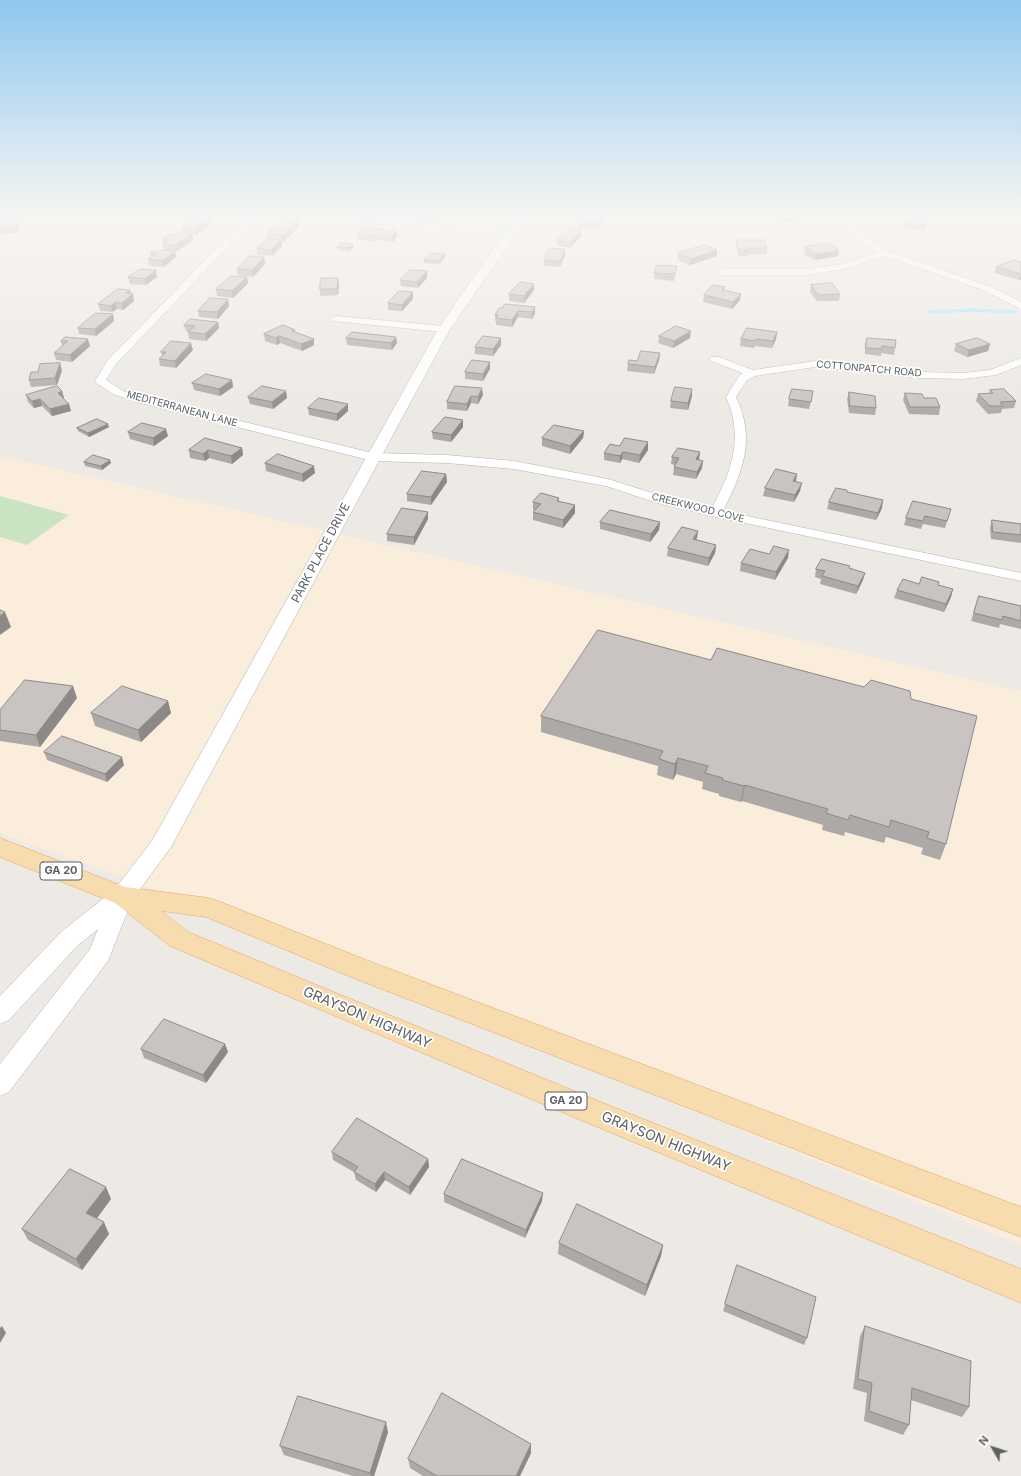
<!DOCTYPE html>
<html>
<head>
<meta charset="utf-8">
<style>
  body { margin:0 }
  #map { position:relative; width:1021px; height:1476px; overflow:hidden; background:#ede9e4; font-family:Inter,sans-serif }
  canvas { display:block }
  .north { position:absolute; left:973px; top:1428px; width:40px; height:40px; -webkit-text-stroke:3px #fff; paint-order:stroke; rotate:309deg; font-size:11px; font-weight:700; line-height:16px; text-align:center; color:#5c6163 }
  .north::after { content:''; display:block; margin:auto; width:14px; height:18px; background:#5c6163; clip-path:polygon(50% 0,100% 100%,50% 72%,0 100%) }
</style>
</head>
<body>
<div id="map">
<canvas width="1021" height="1476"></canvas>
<div class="north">N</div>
</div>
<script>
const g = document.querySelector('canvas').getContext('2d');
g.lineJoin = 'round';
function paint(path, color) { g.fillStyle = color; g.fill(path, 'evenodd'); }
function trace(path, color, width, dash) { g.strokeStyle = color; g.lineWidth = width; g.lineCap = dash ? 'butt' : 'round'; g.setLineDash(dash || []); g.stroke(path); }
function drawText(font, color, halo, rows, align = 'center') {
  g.font = font + ' Inter,sans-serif'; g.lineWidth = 3.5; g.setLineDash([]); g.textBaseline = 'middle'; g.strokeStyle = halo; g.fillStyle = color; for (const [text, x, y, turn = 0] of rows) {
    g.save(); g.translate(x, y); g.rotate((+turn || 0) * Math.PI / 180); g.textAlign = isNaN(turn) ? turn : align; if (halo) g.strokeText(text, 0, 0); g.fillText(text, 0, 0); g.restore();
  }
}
paint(new Path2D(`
  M0,456L1021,691V1245L131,880L0,834Z`), '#fbeddc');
paint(new Path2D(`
  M0,496L69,515L27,545L0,537Z`), '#cae3c3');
trace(new Path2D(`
  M930,312L972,310L1016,312`), '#abe7f7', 3.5);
const minor = new Path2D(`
  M250,214H259L116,364L106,380L123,391L149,399L373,453L447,455L514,461L608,479L662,496L712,508C732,470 744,438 726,397L739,376L743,373L711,361L710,359L711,357H719L753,370L815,361L921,372L963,373L990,370L1021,358V365L996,375L963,379L921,378L815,367L755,376L747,380L736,397C756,439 743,472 723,511L1021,573V581L716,517L654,502L606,486L514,469L447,463L373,461L141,403L115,395L96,383L95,381L108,360Z
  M283,214H316L510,230L514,233L510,236L287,216Z
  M840,214H848L857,232L888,251L989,286L1021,302V309L983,290L885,256L844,269L806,275H722L717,272L722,269H806L843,264L878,252L851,236Z
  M336,316L444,326L449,329L444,332L333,321L331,319L333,317Z`);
const tertiary = new Path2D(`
  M520,214H530L450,329L171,847L132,900L108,961L9,1092L0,1096V1064L90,949L98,929L77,946L9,1020L0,1024V996L61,932L114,890L152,841L438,329L477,272Z`);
const primary = new Path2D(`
  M0,838L125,887L209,898L218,901L374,963L1021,1207V1237L356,979L206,917L161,911L188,932L603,1103L1021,1269V1303L583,1121L170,946L115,903L0,857Z`);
trace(minor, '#b0b3b5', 1);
trace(tertiary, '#b0b3b5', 1);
trace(primary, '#e4a567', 1);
paint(minor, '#fff');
paint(tertiary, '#fff');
paint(primary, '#f7dcaf');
paint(new Path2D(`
  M200,214H219L213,218H211L212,223L197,235H192L193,240L177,251H175L176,257L164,267L149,266L148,259L151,257L150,253L164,250L162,239L182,232L181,228L200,216Z
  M470,214H486L483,217L470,216Z
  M584,214H602V216H604V222L596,229L579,227V221Z
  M776,214H796L793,223L781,221L782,218L776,217Z
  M904,214H923L926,224L925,230L906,229L903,219Z
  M0,218L16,221L20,227L16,233L0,234Z
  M299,221V227L283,242L281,241L282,246L272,256L257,255V248L270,239L268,238L267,232L279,226Z
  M397,231V237L393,242L376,240L374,242L357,239V233Z
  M581,236L570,248L557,246V240Z
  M736,240L767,248V254H749V256H738L736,246Z
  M353,244V247L349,251L338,250L337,247Z
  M805,247L838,256L815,260L804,254Z
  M717,250V256L690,265L678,260V253Z
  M445,254V257L439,264L424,263V260Z
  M565,255L560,267L544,266V260Z
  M264,257L265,264L253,277L238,275L237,269Z
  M1021,262V280H1019L994,273L996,267Z
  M677,266L674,281L654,279V273Z
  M427,271V278L418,288L401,286L400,280Z
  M128,277H157L146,285L130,284Z
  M338,278L339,284L338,295L320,296V289Z
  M248,283L233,298L217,296L216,289Z
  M811,285L840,294L839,301H817L810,292Z
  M725,287L724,291L740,300L732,309L703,302L704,295Z
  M534,290L524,303L509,301V294Z
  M413,292V299L402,311L388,310V303Z
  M131,294L134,301L123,310L117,309L112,312L100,311L98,304Z
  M229,306L218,319L199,317L198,311Z
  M535,307V314L532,319L518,317L512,327L496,325V321H495V315L502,308Z
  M114,321L96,336L79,334L78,328Z
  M218,322L219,328L206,341L189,339L188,332H189L186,331L184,325Z
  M295,332L314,345L302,351L280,343L277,345L265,341L264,334Z
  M777,332L776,339L772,348L755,346L754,348L740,346L741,339Z
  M659,336L690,338L673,348L658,343Z
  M65,337L90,346L72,362L56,360L54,353L62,347L61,341Z
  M396,337L397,343L392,350L347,345L346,338Z
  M501,338V345L493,356L475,354V347Z
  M867,338L895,348L894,355L881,353V356L865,354V344Z
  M956,344H990L988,351L967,357L954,351Z
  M193,350L176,368L160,366L159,359L162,356L161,352Z
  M660,353L659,360L654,374L627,371L628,364Z
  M490,362V369L483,381L465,379V372Z
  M62,370L57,385L31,387L29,380Z
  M232,380L233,387L220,396L194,390L192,383Z
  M455,386L483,395L478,404L471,403L467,411L447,409V402Z
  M990,390L1016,401L1014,408L1002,409L1001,413L988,414L976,401L978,394L989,393Z
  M62,391L64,398V399L69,404L71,411L52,416L42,406L34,408L28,402L26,395Z
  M286,391L287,398L273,409L250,404L248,397Z
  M849,392L876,408L875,415L849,413L847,399Z
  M905,393L924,398L940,407L939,415L909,414L903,400Z
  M692,396L688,410L670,408L671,401Z
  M812,398L809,409L788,406L789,399Z
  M348,404V411L337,421L309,415L308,408Z
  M463,420V427L451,442L433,439L432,432Z
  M109,427L89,437L78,431L77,428Z
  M584,431L583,438L570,454L542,446V438Z
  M128,432L168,436L154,446L130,439Z
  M619,446L648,450L639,463L622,459L620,463L604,460V453Z
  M242,448L243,455L232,464L209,458L205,461L190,458L189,450Z
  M700,452L699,460L702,468L696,479L673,475L674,467L675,465L671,464L672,457Z
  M84,462L111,463L102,470L85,466Z
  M265,463L315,473L303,482L266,471Z
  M446,474L447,482L431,505L407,501V494Z
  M796,482L800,491L794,502L763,496L765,488Z
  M847,492L882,508L876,520L827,509L829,502Z
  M559,498V501L575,513L563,528L533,520V512L535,510H533V502Z
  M913,501L949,516L945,528L923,524L921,529L904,525L906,518Z
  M428,512V519L414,545L387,541V534Z
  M992,520L1021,524V543L991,539L990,528Z
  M600,522H660L659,530L650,542L600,529Z
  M697,538L696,540L716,545L715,553L708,566L667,556L668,548Z
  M788,558L775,580L740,571L741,563Z
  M816,569H849L863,580L856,594L820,584L821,579L815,577Z
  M919,584L938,585L953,589L951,597L944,612L894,598L897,590Z
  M979,596L1021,606V629L1000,624L999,628L971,621Z
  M711,660L911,699L946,844L940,860L921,854L923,848L886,837L884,843L845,832L844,836L822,830L823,825L742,801L741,802L719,796V794L702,789L703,782L676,774L673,780L657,775L658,766L541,732V716Z
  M77,698L40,747L0,741V710Z
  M168,701L171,713L141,742L95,726L91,713Z
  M44,752L124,765L107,782L47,760Z
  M225,1044L228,1052L206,1083L144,1058L141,1049Z
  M332,1152L428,1159L429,1167L410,1195L385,1180L376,1192L356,1180L354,1172L333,1160Z
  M444,1194L542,1201L525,1238L444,1202Z
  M111,1199L96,1219L109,1234L82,1270L28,1240L22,1229Z
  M559,1243L663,1245L661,1256L645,1296L558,1254Z
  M737,1265L807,1338L804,1345L723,1311Z
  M865,1326L969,1407L962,1417L911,1400L909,1425L903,1435L864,1421L867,1393L853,1389L860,1336Z
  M388,1432L374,1476H353L284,1455L280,1446Z
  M531,1453L520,1476H423L410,1468L408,1459Z`), '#ada9a6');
paint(new Path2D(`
  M212,214H219L213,218Z
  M601,214H602V217L604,216V222L596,229V223Z
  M15,217L17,223L18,221L20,227L16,233L14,221Z
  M211,217L212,223L197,235L196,229Z
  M299,221V227L283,242L282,235Z
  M581,230V236L570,248L571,242Z
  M397,231V237L393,242L392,236Z
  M192,233L193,240L177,251L176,245Z
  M376,234V240L374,242V236Z
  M281,240L282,246L272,256L271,250Z
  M353,244V247L349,251V248Z
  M565,249V255L560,267V261Z
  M717,250V256L690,265L691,259Z
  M839,250L838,256L815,260L816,254Z
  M175,251L176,257L164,267L162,261Z
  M445,254V257L439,264V261Z
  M264,257L265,264L253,277L252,270Z
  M156,270L157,277L146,285L145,279Z
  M427,271V278L418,288L417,282Z
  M1021,274V280H1019Z
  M247,277L248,283L233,298L232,291Z
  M338,278L339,284L338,295L337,289Z
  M534,284V290L524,303V296Z
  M130,290L131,296L133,294L134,301L123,310L122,303L126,293Z
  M413,292V299L402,311V305Z
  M741,294L740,300L732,309L733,302Z
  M228,299L229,306L218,319L217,312Z
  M115,302L117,309L112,312L111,306Z
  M535,307V314L532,319V312Z
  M518,311V317L512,327V320Z
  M113,314L114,321L96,336L95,329Z
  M218,322L219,328L206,341L205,334Z
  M691,331L690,338L673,348L674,341Z
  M777,332L776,339L772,348L773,341Z
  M279,336L280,343L277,345L276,338Z
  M396,337L397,343L392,350L391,343Z
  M501,338V345L493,356V349Z
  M88,339L90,346L72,362L70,355Z
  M314,339V345L302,351L301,344Z
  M191,343L193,350L176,368L175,361Z
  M990,344L988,351L967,357L969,350Z
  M660,353L659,360L654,374L655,367Z
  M490,362V369L483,381V374Z
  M60,363L62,370L57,385L55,378Z
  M232,380L233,387L220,396L219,389Z
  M482,388L483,395L478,404V397Z
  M692,389V396L688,410V403Z
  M62,391L64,398L60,400L58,393Z
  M286,391L287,398L273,409L272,402Z
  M471,396V403L467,411V404Z
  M40,399L42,406L34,408L32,401Z
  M69,404L71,411L52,416L50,409Z
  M348,404V411L337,421V414Z
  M463,420V427L451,442V435Z
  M108,424L109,427L89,437L88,433Z
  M166,429L168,436L154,446L153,438Z
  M584,431L583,438L570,454V446Z
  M648,442V450L639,463L640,455Z
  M242,448L243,455L232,464L231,456Z
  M208,450L209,458L205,461L203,454Z
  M623,452L622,459L620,463V456Z
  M700,452L699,459L695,467L696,459Z
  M110,460L111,463L102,470L101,466Z
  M703,461L702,468L696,479L697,472Z
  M314,466L315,473L303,482L302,474Z
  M446,474L447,482L431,505V497Z
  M797,474L796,481L792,489L793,481Z
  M802,483L800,491L794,502L795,495Z
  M883,500L882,508L876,520L878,513Z
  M575,505V513L563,528V520Z
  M428,512V519L414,545V537Z
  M660,522L659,530L650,542L651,534Z
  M698,531L697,538L692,547L693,539Z
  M716,545L715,553L708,566L709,558Z
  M789,550L788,558L775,580L776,572Z
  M865,573L863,580L856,594L858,586Z
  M953,589L951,597L944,612L946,604Z
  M5,612L11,627L0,635V616Z
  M73,686L77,698L40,747L36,735Z
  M168,701L171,713L141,742L138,730Z
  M122,757L124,765L107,782L105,774Z
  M678,758L676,774L673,780L675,764Z
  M745,785L742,801L741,802L744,786Z
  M225,1044L228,1052L206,1083L203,1075Z
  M428,1159L429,1167L410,1195L409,1187Z
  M384,1172L385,1180L376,1192L375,1184Z
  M106,1187L111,1199L92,1225L86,1213Z
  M543,1193L542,1201L525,1238L526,1230Z
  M104,1222L109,1234L82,1270L76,1259Z
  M663,1245L661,1256L645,1296L647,1285Z
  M2,1326L6,1333L0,1343V1328Z
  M386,1422L388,1432L374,1476H371L370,1473Z
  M531,1444V1453L520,1476H516Z`), '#8d8987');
const building = new Path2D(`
  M584,214H601L599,216H604L596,223L579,221Z
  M776,214H796L794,220L782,218L783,215Z
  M904,214H923L926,224H907Z
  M197,215L211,217L196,229L181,228Z
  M15,217L14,221H18L15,227L0,228V218Z
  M286,220L299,221L282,235L267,232L276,225L279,226Z
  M362,228L397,231L392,236L376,234L374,236L357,233Z
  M568,229L581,230L571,242L557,240Z
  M177,232L192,233L176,245L163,244L169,239H162L168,235H173Z
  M267,239L281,240L271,250L257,248Z
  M736,240H765L767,248H749L750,250L738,249Z
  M342,243L353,244L349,248L337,247Z
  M828,243L839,250L816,254L805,247Z
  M705,245L717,250L691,259L678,253Z
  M549,248L565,249L560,261L544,260Z
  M160,250L175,251L162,261L148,259L156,254L150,253L152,251L157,252Z
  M431,253L445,254L439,261L424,260Z
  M249,256L264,257L252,270L237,269Z
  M1014,260L1021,262V274L996,267Z
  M657,265L677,266L675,274L654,273Z
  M140,269L156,270L145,279L128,277Z
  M410,270L427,271L417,282L400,280Z
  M231,276L247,277L232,291L216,289Z
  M321,278H338L337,289H320Z
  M520,282L534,284L524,296L509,294Z
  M832,283L840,294L818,295L811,285Z
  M713,285L725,287L722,290L741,294L733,302L704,295Z
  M118,289L130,290L126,293L133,294L122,303L115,302L111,306L98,304Z
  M399,291L413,292L402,305L388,303Z
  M210,298L228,299L217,312L198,311Z
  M505,304L535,307L532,312L518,311L512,320L496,318L498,315H495L499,308H502Z
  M96,313L113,314L95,329L78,328Z
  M190,319L218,322L205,334L188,332L195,326L184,325Z
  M283,325L295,330L292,331L314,339L301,344L279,336L276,338L264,334Z
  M676,326L691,331L674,341L659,336Z
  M747,328L777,332L773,341L756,339L754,341L741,339Z
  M352,332L396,337L391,343L346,338Z
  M483,336L501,338L493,349L475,347Z
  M65,337L88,339L70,355L54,353L68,341H61Z
  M867,338L896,340L895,348L882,346V349L866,348Z
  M977,338L990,344L969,350L956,344Z
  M171,341L191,343L175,361L159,359L166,352H161Z
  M641,351L660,353L655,367L628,364L629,360L637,361Z
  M472,360L490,362L483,374L465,372Z
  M60,363L55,378L29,380L31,372H38L40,364Z
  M206,374L232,380L219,389L192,383Z
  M57,386L62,391L58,393L69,404L50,409L40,399L32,401L26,395Z
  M262,386L286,391L272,402L248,397Z
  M455,386L482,388L478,397L471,396L467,404L447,402Z
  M675,387L692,389L688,403L671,401Z
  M792,389L813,391L811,402L789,399Z
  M1004,389L1016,401L1000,402L1003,406H990L978,394L993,393L990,390Z
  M849,392L875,396L876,408L850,406Z
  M905,393L922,394L924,398H936L940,407H910Z
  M319,398L348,404L337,414L308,408Z
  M445,417L463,420L451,435L432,432Z
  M97,419L108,424L88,433L77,428Z
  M142,423L166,429L153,438L128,432Z
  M554,425L584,431L570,446L542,438Z
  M205,438L242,448L231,456L208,450L203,454L189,450Z
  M625,438L648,442L640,455L623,452L620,456L604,453L610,444L619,446Z
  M678,448L700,452L696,459L703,461L697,472L674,467L679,458L672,457Z
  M278,454L314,466L302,474L265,463Z
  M93,455L110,460L101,466L84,462Z
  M776,469L797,474L793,481L802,483L795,495L765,488Z
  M422,471L446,474L431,497L407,494Z
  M836,488L847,490V492L883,500L878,513L829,502Z
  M541,493L559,498L557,501L575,505L563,520L533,512L541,504L533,502Z
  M913,501L951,509L947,521L925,516L923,521L906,518Z
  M402,508L428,512L414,537L387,534Z
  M610,510L660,522L651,534L600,522Z
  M992,520L1021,524V535L993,532Z
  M682,527L698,531L693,539L716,545L709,558L668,548Z
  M774,546L789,550L776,572L741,563L750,549L769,554Z
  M822,559L850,566L849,568L865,573L858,586L822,576L825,571L816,569Z
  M922,577L939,582L938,585L953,589L946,604L897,590L903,579L919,584Z
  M979,596L1021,606V621L1003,616L1002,620L974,613Z
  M0,610L5,612L0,616Z
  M598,630L711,660L717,648L864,687L871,680L910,691L911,699L977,716L946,844L927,838L929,832L891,820L889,827L850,815L848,820L826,813L828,809L745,785L744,786L722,780L723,778L705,773L708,766L678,758L675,764L659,759L663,751L541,716Z
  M25,680L73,686L36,735L0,730V710Z
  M122,686L168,701L138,730L91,713Z
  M62,736L122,757L105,774L44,752Z
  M164,1019L225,1044L203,1075L141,1049Z
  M357,1118L428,1159L409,1187L384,1172L375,1184L354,1172L358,1167L332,1152Z
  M462,1159L543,1193L526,1230L444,1194Z
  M70,1169L106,1187L86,1213L104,1222L76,1259L22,1229Z
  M577,1204L663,1245L647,1285L559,1243Z
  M737,1265L816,1297L807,1338L725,1304Z
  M865,1326L971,1361L969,1407L912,1388L909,1425L869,1411L872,1383L858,1379Z
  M442,1393L531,1444L516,1476H437L408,1459Z
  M298,1396L386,1422L370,1473L280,1446Z`);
paint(building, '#c9c4c1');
trace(building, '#8d8987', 1);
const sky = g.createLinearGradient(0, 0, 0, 421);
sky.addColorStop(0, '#8fc8ee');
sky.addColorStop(0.51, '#f7f5f3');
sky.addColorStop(1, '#f7f5f300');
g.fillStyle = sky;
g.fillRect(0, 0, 1021, 421);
drawText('10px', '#5c6163', '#fff', [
  ["COTTONPATCH ROAD",869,369,5],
  ["MEDITERRANEAN LANE",182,409,15],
  ["CREEKWOOD COVE",698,508,14]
]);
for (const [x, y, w] of [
  [61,871,42],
  [566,1101,42]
]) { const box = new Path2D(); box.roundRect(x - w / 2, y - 9, w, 18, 3); g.fillStyle = '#fff'; g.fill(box); trace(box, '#5c6163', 1); }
drawText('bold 11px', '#5c6163', null, [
  ["GA 20",61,871],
  ["GA 20",566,1101]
]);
drawText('12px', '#5c6163', '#fff', [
  ["PARK PLACE DRIVE",321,553,-62]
]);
drawText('14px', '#5c6163', '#fff', [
  ["GRAYSON HIGHWAY",367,1018,23],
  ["GRAYSON HIGHWAY",666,1142,22]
]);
</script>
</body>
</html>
